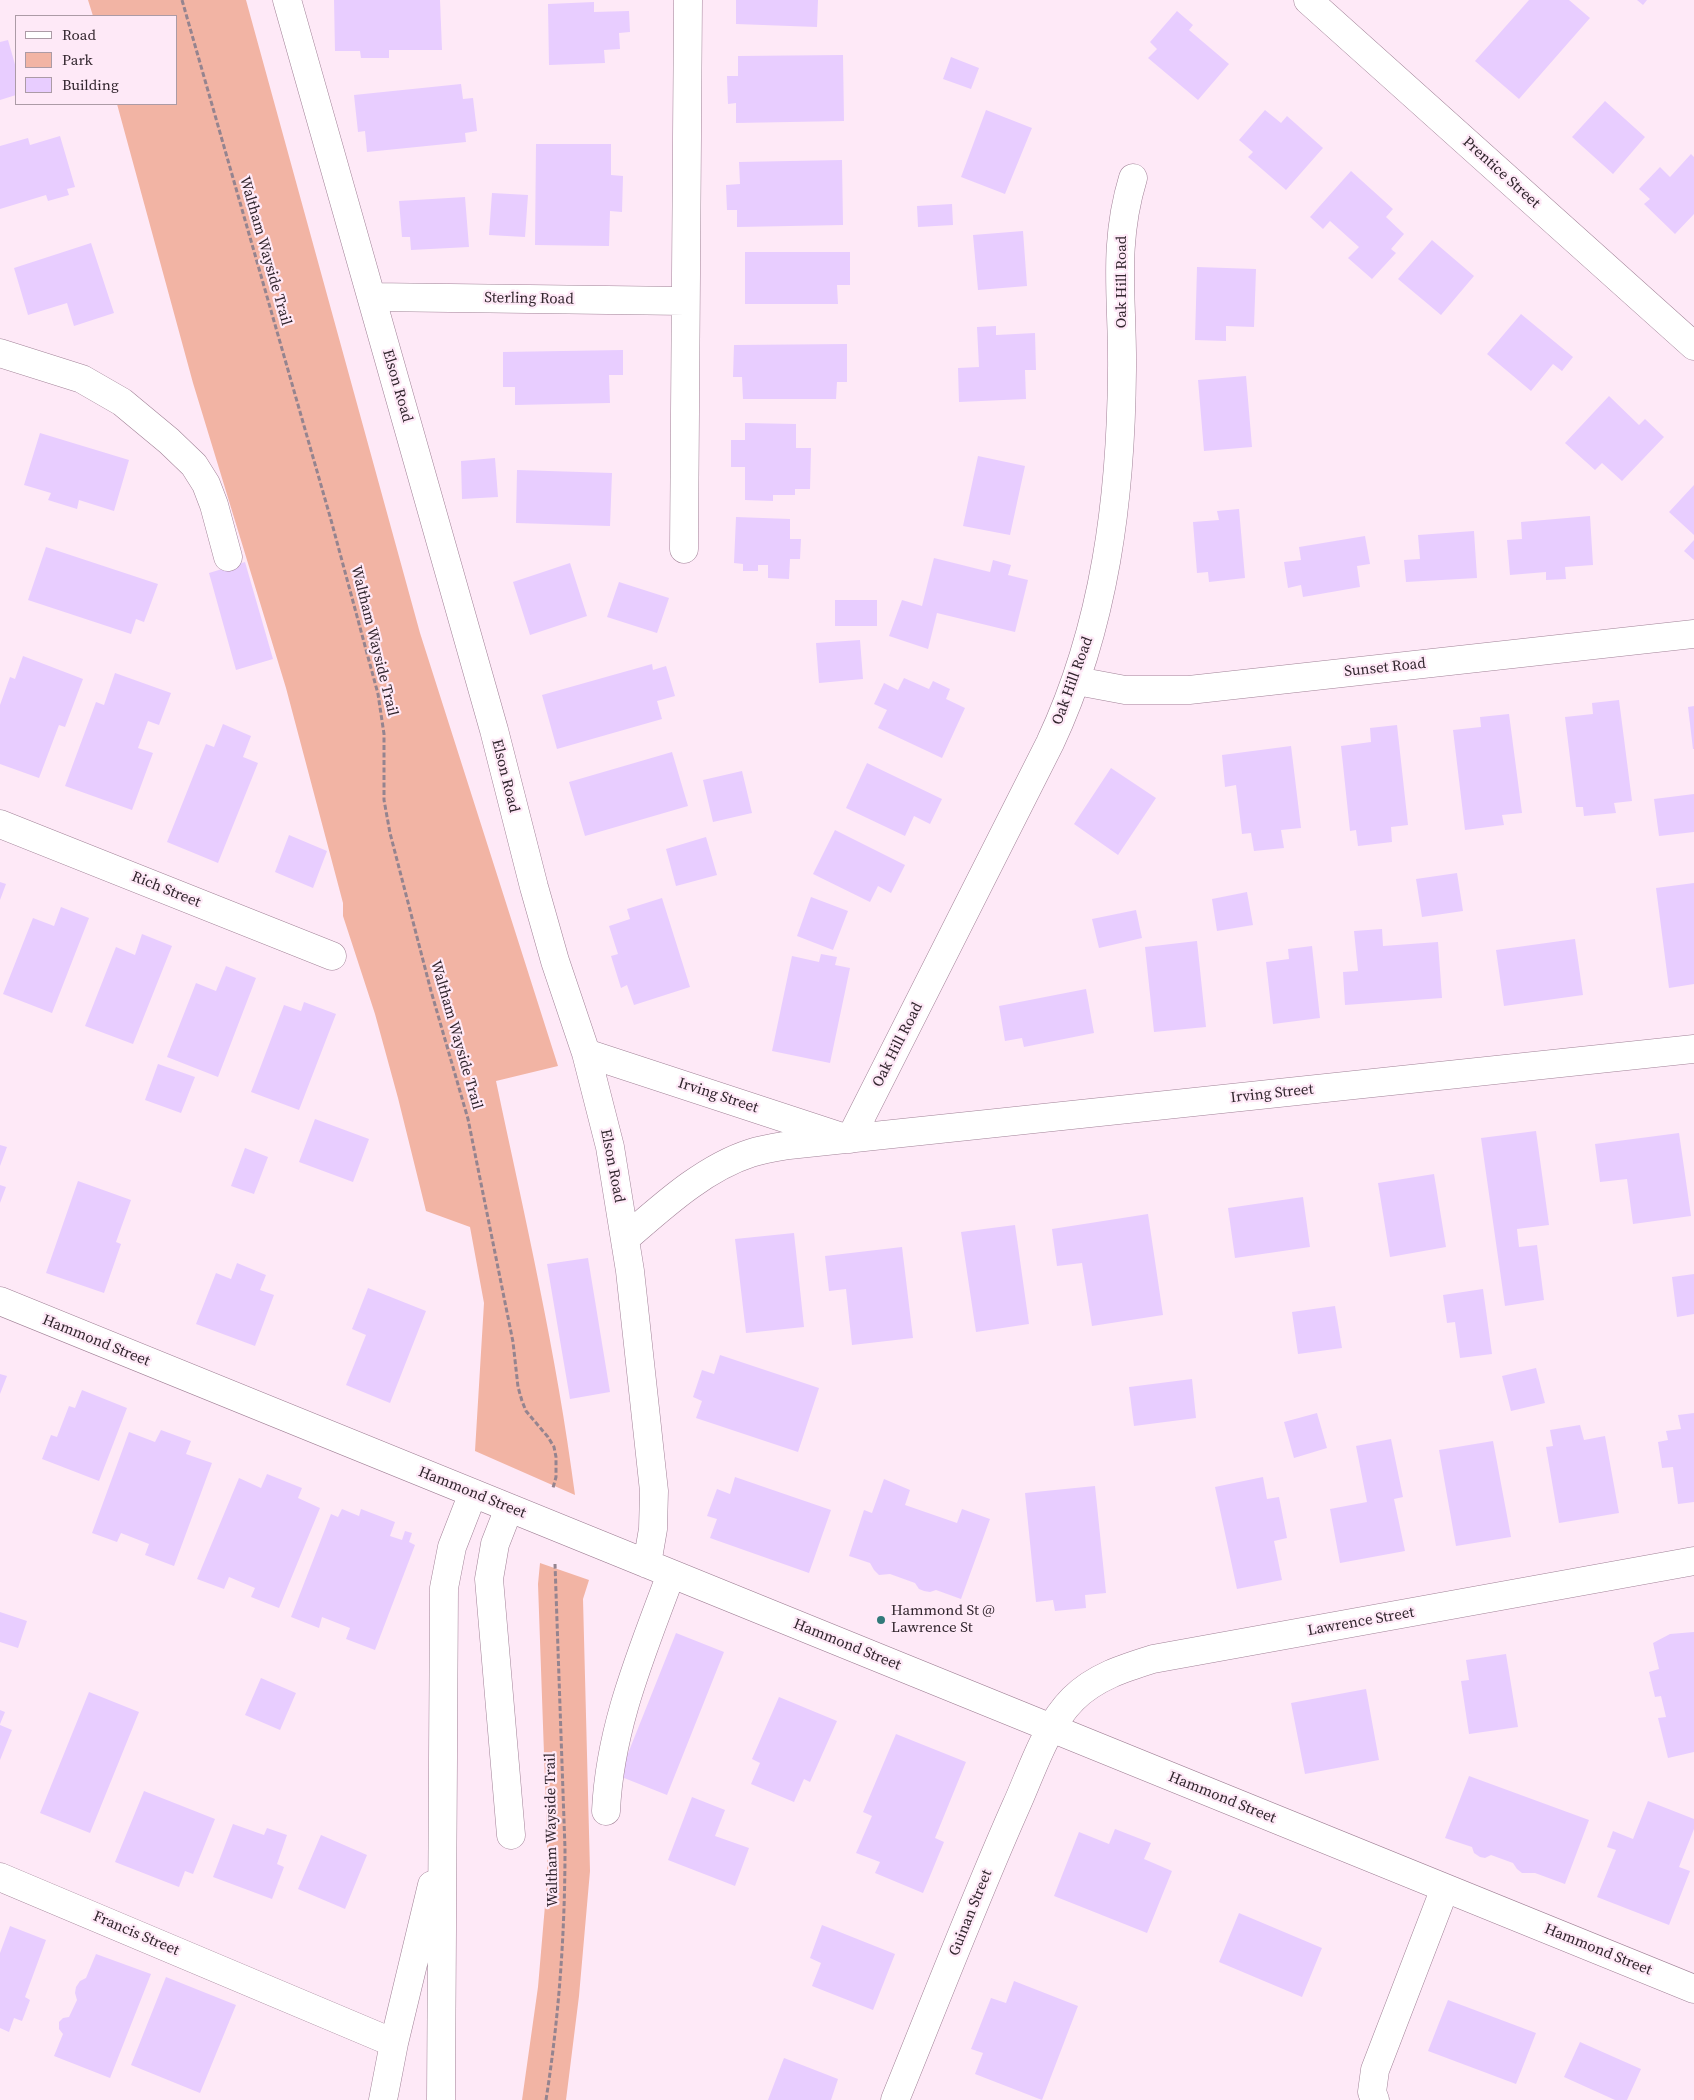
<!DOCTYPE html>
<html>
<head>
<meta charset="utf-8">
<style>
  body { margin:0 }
  #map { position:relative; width:1694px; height:2100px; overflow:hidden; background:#fee9f7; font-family:"Source Serif 4",serif }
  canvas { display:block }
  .legend { position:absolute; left:15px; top:15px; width:162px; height:90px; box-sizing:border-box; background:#fee9f7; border:1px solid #ac9ba6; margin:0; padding:6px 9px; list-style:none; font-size:15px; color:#31252d }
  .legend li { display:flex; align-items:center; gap:10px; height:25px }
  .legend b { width:25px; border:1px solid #ac9ba6 }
</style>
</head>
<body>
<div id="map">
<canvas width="1694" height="2100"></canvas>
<ul class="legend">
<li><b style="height:6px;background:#fff"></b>Road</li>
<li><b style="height:14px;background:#f2b4a4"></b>Park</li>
<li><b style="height:14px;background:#e8cdff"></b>Building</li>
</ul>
</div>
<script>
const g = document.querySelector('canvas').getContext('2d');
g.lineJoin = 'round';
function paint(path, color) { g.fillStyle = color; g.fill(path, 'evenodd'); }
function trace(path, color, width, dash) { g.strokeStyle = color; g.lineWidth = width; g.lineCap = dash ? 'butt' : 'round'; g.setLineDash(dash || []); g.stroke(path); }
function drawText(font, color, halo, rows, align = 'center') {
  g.font = font + ' "Source Serif 4",serif'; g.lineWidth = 4.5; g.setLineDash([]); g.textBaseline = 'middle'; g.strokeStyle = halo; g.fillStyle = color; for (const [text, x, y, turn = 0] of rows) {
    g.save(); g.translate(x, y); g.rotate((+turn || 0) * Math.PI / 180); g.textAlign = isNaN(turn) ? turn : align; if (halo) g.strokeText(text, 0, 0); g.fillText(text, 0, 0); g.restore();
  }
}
paint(new Path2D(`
  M88,0H246L420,633L558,1066L496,1081C525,1218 557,1355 575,1495L475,1451L484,1303L470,1227L426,1211L398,1098L375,1014L343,916V903L286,688L193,383L117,104H176V16H93Z
  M540,1563L589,1580L583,1599L590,1871L579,1996L566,2100H522L538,1987L547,1882V1839L538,1584Z`), '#f2b4a4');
paint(new Path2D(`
  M334,0H440L442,50H389V58H361L360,51H335Z
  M736,0H818L817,27L736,24Z
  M1529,0H1569L1590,18L1519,99L1475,61Z
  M1637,0H1647L1643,5Z
  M594,2V12L629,11L630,32L619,33L620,49L604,50L605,63L549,65L548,4Z
  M1177,11L1193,25L1189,30L1229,64L1198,100L1148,58L1157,49L1150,42Z
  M8,40L16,68V95L0,100V42Z
  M843,55L844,121L736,123V103L728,104L727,76H738V56Z
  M951,57L979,68L971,89L943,79Z
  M461,84L463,99L473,98L477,131L465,133L466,142L367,152L365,131L358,132L354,95Z
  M1605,101L1645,137L1613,174L1572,137Z
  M986,110L1032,128L1005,194L961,177Z
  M1265,110L1281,123L1287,116L1323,148L1286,190L1248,157L1253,152L1239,140Z
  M60,136L75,187L67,189L69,195L48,201L46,195L0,209V146L28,138L30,145Z
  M536,144H611V175L623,176L622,212L610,211L609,246L535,245Z
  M1691,154L1694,157V214L1675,234L1644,204L1650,199L1639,189L1660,167L1670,177Z
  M842,160L843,225L737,227V210H727L726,185L740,184L739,162Z
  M1351,171L1393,209L1386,217L1404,234L1391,249L1396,253L1372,279L1348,258L1359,247L1330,221L1323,229L1310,217Z
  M492,193L528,195L525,237L489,235Z
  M465,197L469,247L411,250L410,237H402L399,201Z
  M952,204L953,225L918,227L917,206Z
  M1023,231L1027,286L978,290L973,235Z
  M1432,240L1474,276L1441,315L1398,279Z
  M91,243L114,313L74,326L67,303L28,315L14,268Z
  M745,252H850V285H837L838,304H745Z
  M1197,267L1256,269L1254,327L1226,326V341L1195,340Z
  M1521,314L1573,357L1562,371L1553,364L1531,391L1487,354Z
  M996,326V335L1035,333L1036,370H1025L1026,399L959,402L958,368L979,367L977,327Z
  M847,344V382H837L836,399H743L742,377H733L734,345Z
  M623,350V375H609L610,403L515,405V387H503V352Z
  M1246,376L1252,447L1204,451L1198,380Z
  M1609,396L1639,425L1645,419L1664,437L1622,481L1602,463L1595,470L1565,443Z
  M745,423L796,424V448H811L810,489H795V495H773V501L745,500V467H731V440H745Z
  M40,433L129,460L114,511L79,500L77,509L48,500L51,493L24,485Z
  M978,456L1025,466L1010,535L963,526Z
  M495,458L498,497L462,499L461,461Z
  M517,470L612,473L610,526L516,523Z
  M1694,485V535L1669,512Z
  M1239,509L1245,578L1209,582L1208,572L1197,573L1193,522L1219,520L1217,511Z
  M1590,516L1593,565L1565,567L1566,579L1546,580V572L1510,575L1507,540L1522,539L1521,522Z
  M736,517L790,519V539H801L800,559H790L789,579L768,578V565H758V571H743V564L734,563Z
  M1474,531L1477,578L1406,582L1404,560L1420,559L1418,535Z
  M1365,536L1370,564L1357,566L1360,587L1303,597L1301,585L1288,588L1284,562L1301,560L1299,547Z
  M1694,540V560L1684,551Z
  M46,547L158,584L144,622L136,619L131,634L28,600Z
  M934,558L990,572L993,560L1011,565L1008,575L1028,580L1015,632L937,613L928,649L889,636L902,600L922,606Z
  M245,562L273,659L236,670L209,573Z
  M570,563L587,616L530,635L513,582Z
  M619,582L669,598L657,633L607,617Z
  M835,600H877V626H835Z
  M860,640L863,679L819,683L816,643Z
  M23,656L83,679L65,727L59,725L39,778L0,764V705L10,677L15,679Z
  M652,664L653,670L666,666L675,696L657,701L662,719L557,749L542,695Z
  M115,673L171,693L159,725L148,721L138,748L153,753L132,810L65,786L96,702L104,705Z
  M904,678L929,689L933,681L950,689L946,699L965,708L942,758L878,728L887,710L874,704L884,683L898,690Z
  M1619,700L1632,801L1614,803L1616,813L1584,816L1583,807H1576L1565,717L1593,714L1592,703Z
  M1694,706V749H1693L1688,707Z
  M1509,714L1522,813L1502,815L1504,825L1465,830L1453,730L1481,727L1480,717Z
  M223,724L251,736L243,757L258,763L218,863L167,842L206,744L214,747Z
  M1397,725L1408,825L1391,827L1392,842L1358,846L1356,830L1350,831L1341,746L1371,742L1370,728Z
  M1291,746L1301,828L1281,830L1284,848L1254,851L1251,833L1242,834L1236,785L1225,787L1222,755Z
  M672,752L688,806L585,836L569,782Z
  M867,763L942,799L930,824L914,816L905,836L846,808Z
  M1111,768L1156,798L1118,855L1074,824Z
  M742,771L752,813L713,822L703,780Z
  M1694,794V832L1659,836L1654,799Z
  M835,830L905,865L891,893L878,886L870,902L813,874Z
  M289,835L327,851L313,888L275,872Z
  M706,837L717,875L676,886L666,849Z
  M1457,873L1463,911L1422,917L1416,879Z
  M0,882L6,884L0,900Z
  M1694,883V984L1669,988L1656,888Z
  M1247,892L1253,925L1217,931L1212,899Z
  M811,897L848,911L833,950L797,936Z
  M662,898L690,987L634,1005L627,985L621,988L611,956L618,954L609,926L630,919L627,909Z
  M61,907L89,918L52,1013L3,994L33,918L54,926Z
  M1136,910L1142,938L1099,948L1092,919Z
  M1382,929L1383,946L1438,942L1442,998L1345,1005L1343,972L1358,971L1354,931Z
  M142,934L172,946L133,1044L85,1026L116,947L135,955Z
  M1575,939L1583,995L1504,1006L1496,950Z
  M1197,941L1206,1027L1154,1032L1145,947Z
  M1312,946L1320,1018L1273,1024L1266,962L1289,959L1288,949Z
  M821,954L837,957L835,965L850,968L830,1063L772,1051L792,956L819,962Z
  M226,966L256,978L218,1077L167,1057L196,983L216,991Z
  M1086,989L1094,1033L1024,1047L1022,1038L1005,1041L999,1006Z
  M304,1002L336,1014L299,1110L251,1092L284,1005L301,1011Z
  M158,1064L195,1077L181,1113L145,1100Z
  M315,1119L369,1139L353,1182L299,1162Z
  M1536,1131L1549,1225L1517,1229L1519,1247L1537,1245L1544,1300L1505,1306L1481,1138Z
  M1679,1133L1691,1216L1633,1224L1627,1179L1600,1182L1595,1144Z
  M0,1145L7,1147L0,1166Z
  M245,1148L268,1157L254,1194L231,1186Z
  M1434,1174L1446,1247L1390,1257L1378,1183Z
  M78,1181L131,1200L116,1242L121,1244L104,1293L46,1273Z
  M0,1185L6,1187L0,1203Z
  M1303,1197L1310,1247L1235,1258L1228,1208Z
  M1148,1214L1163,1315L1092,1326L1082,1263L1057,1266L1052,1229Z
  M1015,1225L1029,1324L976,1332L961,1232Z
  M794,1233L804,1327L746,1333L735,1239Z
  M902,1247L913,1338L852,1345L846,1289L829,1291L825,1256Z
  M588,1258L610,1392L570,1399L547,1264Z
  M237,1263L266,1275L260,1290L274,1295L255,1346L196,1324L216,1273L231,1279Z
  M1694,1274V1314L1677,1317L1672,1277Z
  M368,1288L426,1311L390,1403L346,1385L366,1335L352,1329Z
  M1483,1289L1492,1354L1460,1358L1455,1322L1447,1323L1443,1295Z
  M1335,1306L1342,1348L1298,1354L1292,1312Z
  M720,1355L819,1388L798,1452L696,1418L702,1401L693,1397L702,1370L714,1374Z
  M1536,1368L1545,1403L1511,1411L1502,1376Z
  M0,1374L7,1376L0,1394Z
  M1192,1379L1196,1418L1134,1426L1129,1387Z
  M82,1390L127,1408L99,1481L42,1459L51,1435L57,1437L69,1406L75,1408Z
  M1317,1413L1327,1448L1294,1458L1284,1422Z
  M1694,1413V1502L1678,1504L1673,1467L1662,1468L1658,1442L1668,1440L1666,1431L1681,1429L1678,1415Z
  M1580,1425L1584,1440L1605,1436L1619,1513L1559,1523L1546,1447L1553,1446L1550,1430Z
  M161,1430L191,1441L186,1454L212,1463L174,1566L145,1555L149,1544L121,1533L117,1542L92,1533L129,1432L155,1442Z
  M1391,1439L1403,1497L1394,1499L1405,1551L1340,1563L1330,1509L1367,1502L1356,1446Z
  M1493,1441L1511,1537L1456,1546L1439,1450Z
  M267,1474L302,1488L298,1498L320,1508L279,1608L251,1597L255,1588L229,1577L224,1589L197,1579L239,1478L261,1488Z
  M735,1477L831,1510L809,1573L710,1538L717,1519L707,1516L717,1489L730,1494Z
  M1263,1477L1267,1499L1279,1497L1287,1538L1274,1541L1282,1580L1237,1589L1215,1487Z
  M884,1479L910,1490L905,1505L957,1523L962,1509L990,1519L961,1599L936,1590L930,1592L924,1591L919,1589L915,1583L890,1574L879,1575L874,1570L870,1563L849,1556L864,1510L872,1513Z
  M1095,1486L1106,1593L1085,1595L1086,1608L1055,1611L1053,1600L1036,1602L1025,1493Z
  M342,1509L359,1516L361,1509L395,1522L390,1536L402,1540L405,1531L412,1533L409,1542L415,1545L375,1650L346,1639L350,1628L322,1617L319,1628L291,1617L331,1514L338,1517Z
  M0,1612L27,1621L18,1648L0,1642Z
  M1694,1632V1752L1668,1758L1658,1718L1666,1717L1661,1696L1655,1697L1649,1672L1659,1669L1653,1643L1670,1634Z
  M676,1633L724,1652L667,1795L619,1776Z
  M1506,1654L1518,1727L1469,1734L1461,1681L1469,1680L1466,1660Z
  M261,1678L296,1693L280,1730L245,1715Z
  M1366,1689L1379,1760L1305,1774L1291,1703Z
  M89,1692L139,1712L90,1833L40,1813Z
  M779,1697L837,1721L810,1782L804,1779L794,1802L751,1784L760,1763L752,1759Z
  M0,1710L5,1712L0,1724Z
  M0,1725L12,1730L0,1760Z
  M896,1734L966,1762L935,1838L944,1842L923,1893L875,1873L880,1862L856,1853L872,1816L863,1812Z
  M1469,1776L1589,1820L1565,1884L1535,1873H1522L1517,1869L1513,1863L1491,1855L1485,1858L1480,1857L1474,1853L1472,1847L1445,1838Z
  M144,1791L215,1819L193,1874L185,1871L179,1887L115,1862Z
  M692,1797L725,1810L715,1836L749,1848L735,1886L668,1860Z
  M1648,1801L1694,1819V1829L1679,1867L1690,1871L1669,1925L1597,1897L1616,1850L1607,1847L1613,1831L1633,1839Z
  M233,1824L264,1835L267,1828L287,1835L277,1864L284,1867L272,1899L213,1877Z
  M1115,1829L1151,1843L1144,1859L1172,1871L1147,1933L1054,1896L1079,1832L1109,1844Z
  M321,1835L367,1855L345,1909L298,1889Z
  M1239,1913L1322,1948L1302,1997L1219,1962Z
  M822,1925L895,1954L873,2010L812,1986L821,1963L810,1958Z
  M10,1926L46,1940L25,1997L30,2000L22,2021L14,2018L9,2032L0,2028V1953Z
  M96,1954L151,1974L110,2078L54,2056L63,2034L59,2029V2022L63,2018L69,2017L77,2000L75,1993L76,1987L80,1981L86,1978Z
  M166,1977L236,2005L200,2093L131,2065Z
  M1014,1981L1078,2006L1042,2100L975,2074L983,2053L971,2049L991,1998L1006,2003Z
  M1448,2000L1536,2033L1516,2084L1428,2051Z
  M1580,2042L1641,2069L1627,2100H1615L1564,2077Z
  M784,2058L838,2079L831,2100H768Z`), '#e8cdff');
const minor = new Path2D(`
  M287,0L494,730L534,887L555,961L586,1053L610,1147L630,1271L654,1491L653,1529L647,1564
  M1308,0L1694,346
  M372,297L685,301
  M0,353L82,379L122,402L169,441L194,465L206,484L214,505L228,557
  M684,549L688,0
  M1077,681L1125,690H1189L1694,634
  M0,824L332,956
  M586,1053L839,1136
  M850,1139L1050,743C1105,626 1121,498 1122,370C1123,301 1112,247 1133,178
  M626,1238C663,1206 704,1168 751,1153C763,1149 777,1147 789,1145L1694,1049
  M0,1301L1694,1989
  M509,1508L495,1544L489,1579L511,1835
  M606,1811C610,1726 642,1653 671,1574
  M0,1877L394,2043
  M383,2100L394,2043L432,1885
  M441,2100L444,1588L452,1547L473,1493
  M895,2100C935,2002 973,1903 1016,1806C1032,1771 1045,1727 1073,1699C1095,1677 1124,1668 1153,1659L1694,1561
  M1375,2100L1372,2092L1375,2070L1445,1888`);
trace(minor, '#a18297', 29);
trace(new Path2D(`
  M182,0L331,520L378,694L384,734V800L390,833L431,991L468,1119L513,1342L518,1387L522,1401L526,1411L548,1437L554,1447L556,1457V1477L553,1488
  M546,2100C559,2017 565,1933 565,1849L555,1564`), '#95848f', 3, [5, 2.5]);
trace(minor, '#fff', 28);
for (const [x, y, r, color] of [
  [881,1620,5,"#317a7a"]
]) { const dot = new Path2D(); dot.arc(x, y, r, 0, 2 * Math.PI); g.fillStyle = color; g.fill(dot); trace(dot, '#fee9f7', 2); }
drawText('15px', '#31252d', '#fee9f7', [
  ["Prentice Street",1501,173,42],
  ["Waltham Wayside Trail",265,251,74],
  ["Oak Hill Road",1122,282,-90],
  ["Sterling Road",529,299,1],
  ["Elson Road",397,386,74],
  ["Waltham Wayside Trail",374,641,76],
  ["Sunset Road",1385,668,-6],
  ["Oak Hill Road",1073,681,-70],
  ["Elson Road",505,776,76],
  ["Rich Street",166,890,22],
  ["Waltham Wayside Trail",456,1035,74],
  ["Oak Hill Road",898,1045,-63],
  ["Irving Street",1272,1094,-6],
  ["Irving Street",718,1096,18],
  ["Elson Road",612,1166,79],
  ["Hammond Street",96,1341,22],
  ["Hammond Street",472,1493,22],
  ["Lawrence Street",1361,1622,-10],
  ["Hammond Street",847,1645,22],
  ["Hammond Street",1222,1798,22],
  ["Waltham Wayside Trail",552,1830,-91],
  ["Guinan Street",971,1913,-68],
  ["Francis Street",136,1934,23],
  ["Hammond Street",1598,1950,22]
]);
drawText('15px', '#31252d', '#fee9f7', [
  ["Hammond St @",891,1611],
  ["Lawrence St",891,1628]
], 'left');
</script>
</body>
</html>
